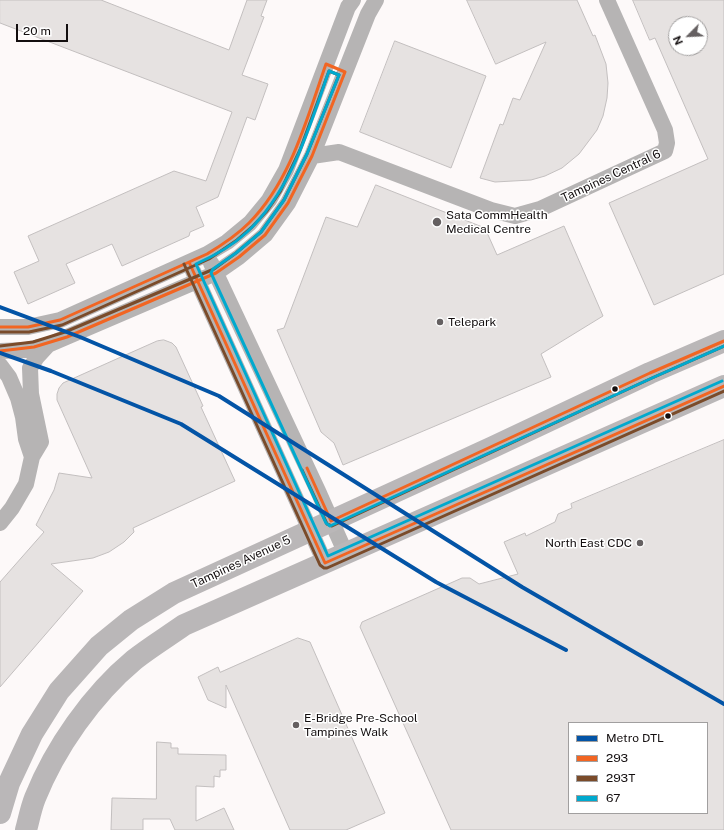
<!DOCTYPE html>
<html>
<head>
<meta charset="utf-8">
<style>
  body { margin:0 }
  #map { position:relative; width:724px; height:830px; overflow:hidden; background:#fdf9f9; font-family:"Public Sans",sans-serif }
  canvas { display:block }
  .legend { position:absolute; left:568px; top:722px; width:140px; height:92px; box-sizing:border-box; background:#fff; border:1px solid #a19f9f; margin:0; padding:5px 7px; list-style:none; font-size:12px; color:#130e0f }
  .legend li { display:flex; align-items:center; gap:8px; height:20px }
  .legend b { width:20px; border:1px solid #a19f9f }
  .north { position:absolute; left:668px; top:16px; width:40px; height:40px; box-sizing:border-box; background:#fff; border:1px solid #a19f9f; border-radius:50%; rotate:246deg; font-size:11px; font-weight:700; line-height:16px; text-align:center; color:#130e0f }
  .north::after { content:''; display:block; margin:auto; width:14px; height:18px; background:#656061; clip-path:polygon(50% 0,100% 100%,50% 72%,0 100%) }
  .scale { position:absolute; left:16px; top:24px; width:52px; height:18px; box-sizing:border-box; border:2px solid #130e0f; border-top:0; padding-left:5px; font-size:12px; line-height:14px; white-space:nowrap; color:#130e0f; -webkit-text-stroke:3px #fff; paint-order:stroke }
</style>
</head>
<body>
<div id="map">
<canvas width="724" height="830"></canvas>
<ul class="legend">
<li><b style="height:5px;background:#0354a6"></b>Metro DTL</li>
<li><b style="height:5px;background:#f26522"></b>293</li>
<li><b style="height:5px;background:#7a4b2a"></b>293T</li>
<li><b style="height:5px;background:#00a9ce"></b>67</li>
</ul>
<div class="north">N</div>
<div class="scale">20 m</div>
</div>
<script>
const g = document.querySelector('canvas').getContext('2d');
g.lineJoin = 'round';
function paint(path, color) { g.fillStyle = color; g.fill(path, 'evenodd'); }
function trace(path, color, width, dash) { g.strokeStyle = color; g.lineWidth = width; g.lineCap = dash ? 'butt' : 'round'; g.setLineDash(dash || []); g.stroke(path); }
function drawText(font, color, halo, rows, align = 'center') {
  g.font = font + ' "Public Sans",sans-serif'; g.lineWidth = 3; g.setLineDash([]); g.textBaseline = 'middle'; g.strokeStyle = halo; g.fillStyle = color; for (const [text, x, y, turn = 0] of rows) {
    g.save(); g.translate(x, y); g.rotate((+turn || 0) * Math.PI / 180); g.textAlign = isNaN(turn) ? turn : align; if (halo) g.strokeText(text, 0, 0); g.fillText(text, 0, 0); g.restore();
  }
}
const building = new Path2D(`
  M0,0H101L229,50L247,0H267L261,16L264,17L242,75L268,84L255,120L247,117L218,197L196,207L204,226L190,232L189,236L122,266L112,244L66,264L75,283L28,304L14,272L39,261L28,236L174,171L206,181L232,112L0,23Z
  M467,0H577L593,36L595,35L606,64L608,83L607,98L603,116L597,130L579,154L562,168L545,176L531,180L495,182L480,178L500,124L503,125L513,98L520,100L546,42L496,64Z
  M633,0H724V274L654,305L609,203L708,159L655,38L650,40ZM676,24H700V48H676Z
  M395,41L486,76L451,168L360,132Z
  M376,185L485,228L497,255L564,226L603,316L541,354L551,377L343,465L334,443L321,432L277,330L284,328L326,217L357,227Z
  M164,340L172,343L176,347L203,406L201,407L235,481L133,528L134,532L124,542L109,552L93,558L51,564L83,591L0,687V582L44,532L36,525L54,490L59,473L92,478L57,400V394L59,388L63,383L112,361L157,341Z
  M724,440V830H451L360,627L362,622L462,578H470L479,584L518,574L504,542L525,533L526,536L555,522L558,514L572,508L571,504ZM569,723H707V813H569Z
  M298,638L310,642L385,813L346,830H290L226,685V708L208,700L198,677L218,667L220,672Z
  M157,742L171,743V748H178V754L226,755V770H220V777L214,776V787L196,786V821L224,808L234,830H175L170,819H143V830H111L112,798L156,799Z`);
paint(building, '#e6e2e1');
trace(building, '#c3bfbf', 1);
trace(new Path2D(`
  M312,156L339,152L491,210L515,216L540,209L665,151L667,143L665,130L607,0
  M211,263L318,491L346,554
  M193,271L325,563
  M0,327H28L60,320L207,254L227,242L250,223L269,200L286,170L348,7L353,0
  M0,351L26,350L48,345L216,273L239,257L265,235L288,203L312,156L368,14L376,0
  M0,365L9,377L18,398L23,417L26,439L32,457
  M0,523L12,508L26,484L32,457L41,442L31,394L30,368L37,357L48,345`), '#b6b4b4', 16);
trace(new Path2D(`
  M0,813L9,783L32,734L59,691L99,646L131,620L174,593L493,447L650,373L724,341
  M26,830C29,819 31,808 35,798C55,748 92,695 134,660C149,648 167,637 184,625L724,386`), '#bab7b8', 22);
trace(new Path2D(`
  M189,262L325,563L724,386
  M0,327H28L60,320L207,254C222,245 237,235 249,223C291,181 307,118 326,64L345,72L312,156L288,203L265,235L239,257L216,273L67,337L34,347L0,351
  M307,468L331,521L650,373L724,341`), '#f26522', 3);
trace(new Path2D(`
  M184,264L320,565L324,568H327L724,391
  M0,332H29L62,325L209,259L237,240L252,227L267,211L280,192L300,150L329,71L339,75L307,154L284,200L261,232L236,253L214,269L65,332L33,342L0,346
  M302,470L327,524L332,526L652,378L724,346`), '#7a4b2a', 3);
trace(new Path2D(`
  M722,381L328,556L196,264C214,256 232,246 247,232C292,190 309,127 329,71L339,75L307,154L284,200L261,232L236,253L213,269L211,273L326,523L330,526L652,378L724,346`), '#00a9ce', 3);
trace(new Path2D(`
  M0,307L80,337L219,396L522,587L724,704
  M0,353L51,371L181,424L436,582L566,650`), '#0354a6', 4);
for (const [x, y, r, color] of [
  [437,222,5,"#656061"],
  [440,322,4,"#656061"],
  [615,389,3.5,"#130e0f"],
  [668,416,3.5,"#130e0f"],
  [640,543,4,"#656061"],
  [296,725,4,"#656061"]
]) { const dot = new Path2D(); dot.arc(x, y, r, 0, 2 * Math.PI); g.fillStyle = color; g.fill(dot); trace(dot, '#fff', 1.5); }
drawText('12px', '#130e0f', '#fff', [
  ["Tampines Central 6",611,176,-25],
  ["Tampines Avenue 5",241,562,-25]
]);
drawText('12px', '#130e0f', '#fff', [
  ["Sata CommHealth",446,215],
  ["Medical Centre",446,229],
  ["Telepark",448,322],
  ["North East CDC",632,543,"right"],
  ["E-Bridge Pre-School",304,718],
  ["Tampines Walk",304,732]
], 'left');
</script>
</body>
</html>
